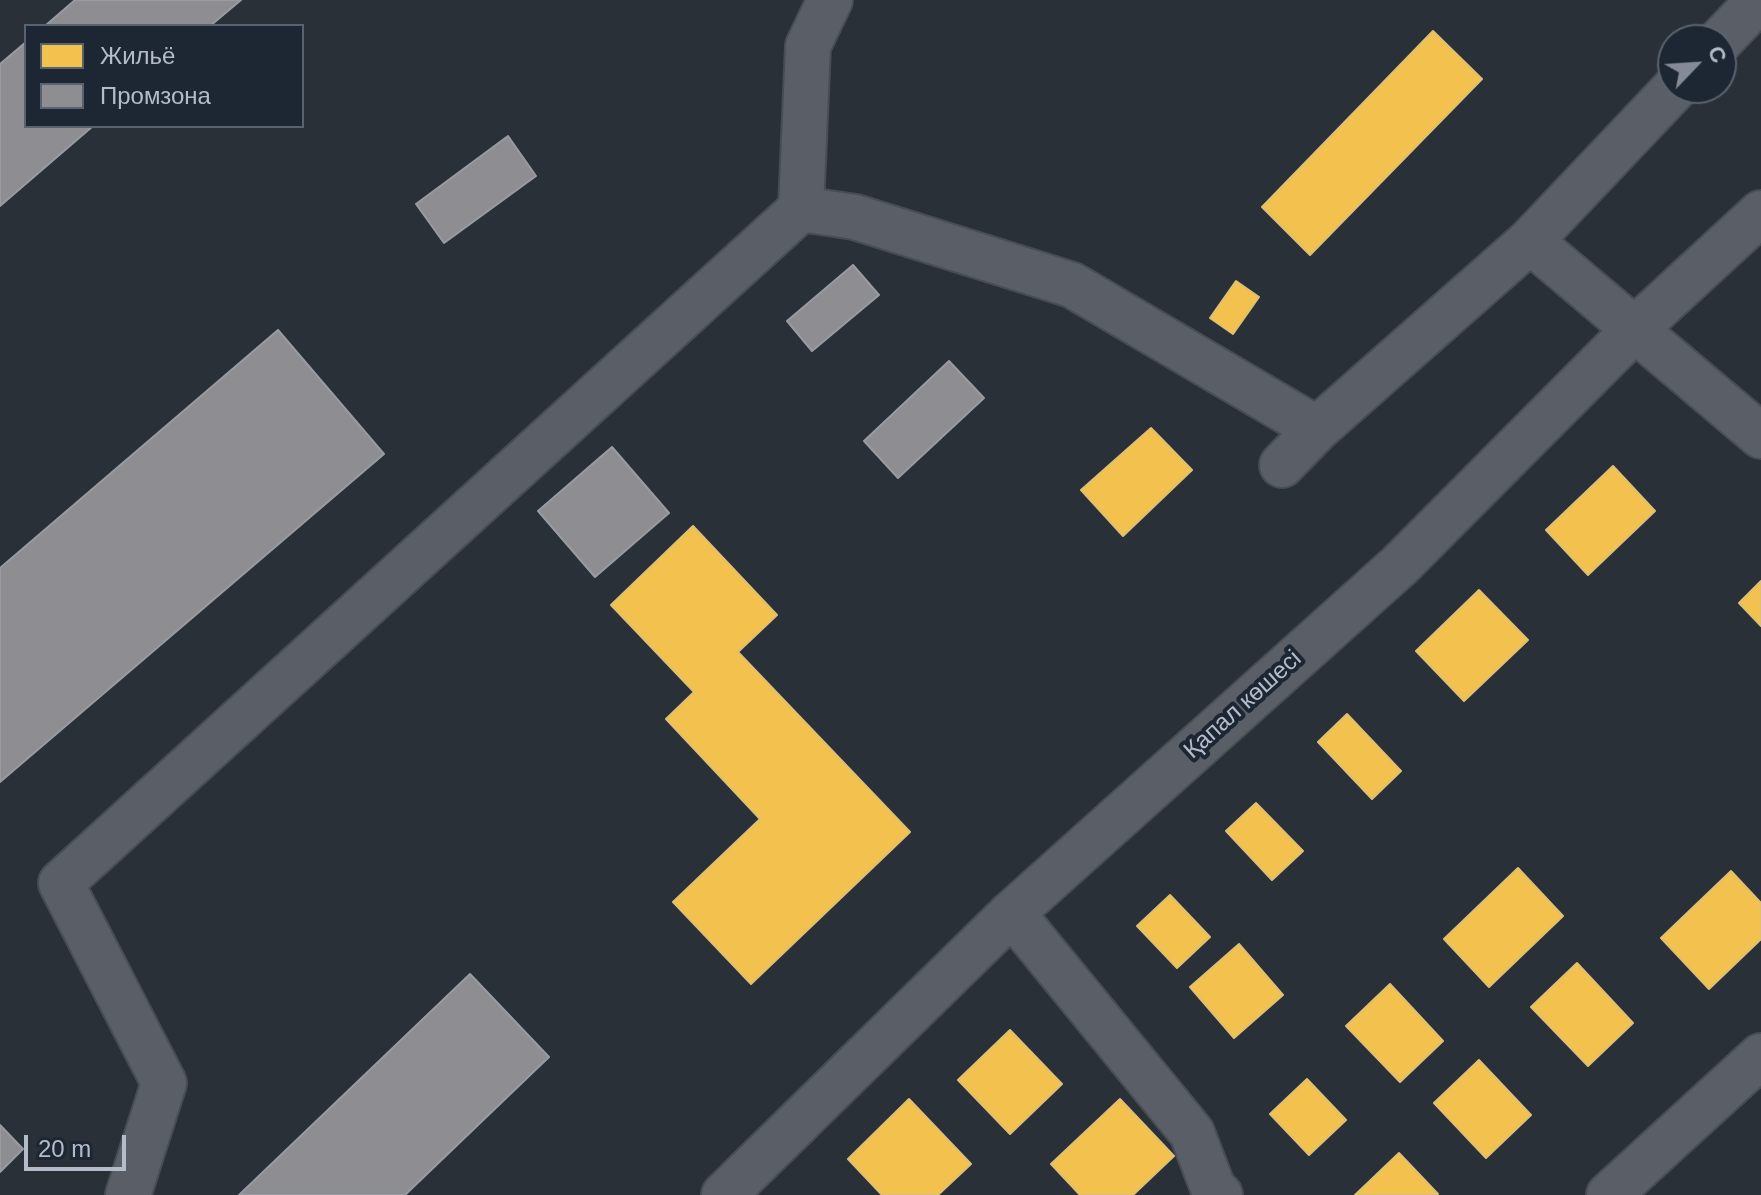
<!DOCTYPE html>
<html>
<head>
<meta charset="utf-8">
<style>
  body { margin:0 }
  #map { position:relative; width:1761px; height:1195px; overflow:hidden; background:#2a3038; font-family:Helvetica,sans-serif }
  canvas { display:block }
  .legend { position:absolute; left:24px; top:24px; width:280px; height:104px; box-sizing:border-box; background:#1d2633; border:2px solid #59626f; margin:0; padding:10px 14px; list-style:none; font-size:24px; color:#b4bcc9 }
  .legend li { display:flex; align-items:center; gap:16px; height:40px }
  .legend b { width:40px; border:2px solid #59626f }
  .north { position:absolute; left:1657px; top:24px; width:80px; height:80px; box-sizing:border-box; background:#1d2633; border:2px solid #59626f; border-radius:50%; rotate:65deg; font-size:22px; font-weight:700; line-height:32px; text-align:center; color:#b4bcc9 }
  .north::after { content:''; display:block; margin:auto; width:28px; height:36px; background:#848b96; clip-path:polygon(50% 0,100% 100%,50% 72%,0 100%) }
  .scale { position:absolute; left:24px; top:1135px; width:102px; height:36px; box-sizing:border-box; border:4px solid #b4bcc9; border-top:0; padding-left:10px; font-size:24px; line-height:28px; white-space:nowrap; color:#b4bcc9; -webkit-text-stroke:6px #1d2633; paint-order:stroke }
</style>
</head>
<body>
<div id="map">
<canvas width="1761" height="1195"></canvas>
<ul class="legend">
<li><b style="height:22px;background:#f2c14e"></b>Жильё</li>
<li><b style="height:22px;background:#8d8d92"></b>Промзона</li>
</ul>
<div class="north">С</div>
<div class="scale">20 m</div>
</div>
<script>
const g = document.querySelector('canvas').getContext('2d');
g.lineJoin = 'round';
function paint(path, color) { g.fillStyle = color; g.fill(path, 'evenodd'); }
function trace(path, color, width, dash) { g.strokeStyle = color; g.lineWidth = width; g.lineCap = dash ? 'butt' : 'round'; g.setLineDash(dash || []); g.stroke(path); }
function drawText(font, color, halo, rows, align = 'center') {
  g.font = font + ' Helvetica,sans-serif'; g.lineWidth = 8; g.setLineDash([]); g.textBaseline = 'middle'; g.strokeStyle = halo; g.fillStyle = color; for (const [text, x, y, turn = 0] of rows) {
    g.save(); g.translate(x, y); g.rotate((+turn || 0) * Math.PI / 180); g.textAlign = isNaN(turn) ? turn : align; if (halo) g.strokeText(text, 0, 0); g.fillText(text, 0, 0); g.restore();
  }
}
const homes = new Path2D(`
  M1433,31L1482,79L1310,255L1262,207Z
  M1236,281L1259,297L1233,334L1210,318Z
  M1151,428L1192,470L1123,536L1081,490Z
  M1613,466L1655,511L1588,575L1546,530Z
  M693,526L777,615L738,652L910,832L751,984L673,902L760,819L666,719L694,692L611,605Z
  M1761,581V626L1739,603Z
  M1479,590L1528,640L1464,701L1416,651Z
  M1347,714L1401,771L1372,799L1318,742Z
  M1256,803L1303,851L1272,880L1226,831Z
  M1518,868L1563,916L1489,987L1444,939Z
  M1731,871L1761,903V939L1709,989L1661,938Z
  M1170,895L1210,937L1177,968L1137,926Z
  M1239,944L1283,995L1234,1038L1190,987Z
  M1577,963L1633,1023L1588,1066L1531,1007Z
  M1390,984L1443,1041L1400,1082L1346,1026Z
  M1010,1030L1062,1084L1010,1134L958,1080Z
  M1479,1060L1531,1115L1486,1158L1434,1103Z
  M1307,1079L1346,1120L1309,1155L1270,1114Z
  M909,1099L971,1164L938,1195H882L848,1159Z
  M1120,1099L1174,1156L1133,1195H1080L1051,1164Z
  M1399,1153L1438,1194L1437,1195H1355Z`);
paint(homes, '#f2c14e');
trace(homes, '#dfc073', 2);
const industry = new Path2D(`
  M75,0H241L210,26H45Z
  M26,42V126H93L0,206V64Z
  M508,136L536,176L444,243L416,204Z
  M853,265L879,295L812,351L787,321Z
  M278,330L384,454L0,782V568Z
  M949,361L984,398L898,478L864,441Z
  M612,447L669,513L595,577L538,511Z
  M470,974L549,1057L405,1195H239Z
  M0,1125L23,1149L0,1172Z`);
paint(industry, '#8d8d92');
trace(industry, '#999ba2', 2);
const minor = new Path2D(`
  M1721,40L1759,0
  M801,209L808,46L830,0
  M1530,241L1761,436
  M1282,465L1317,429L1530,241L1675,88
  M1012,913L1192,1133L1213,1188L1220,1195
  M128,1195L164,1083L61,883L801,209L855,217L1072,285L1317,429
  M724,1195L1012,913L1400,565L1634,330L1761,213
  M1609,1195L1761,1056`);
trace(minor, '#484c53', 48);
trace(minor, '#5a5e66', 44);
drawText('24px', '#b4bcc9', '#1d2633', [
  ["Қапал көшесі",1243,705,-42]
]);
</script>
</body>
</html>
